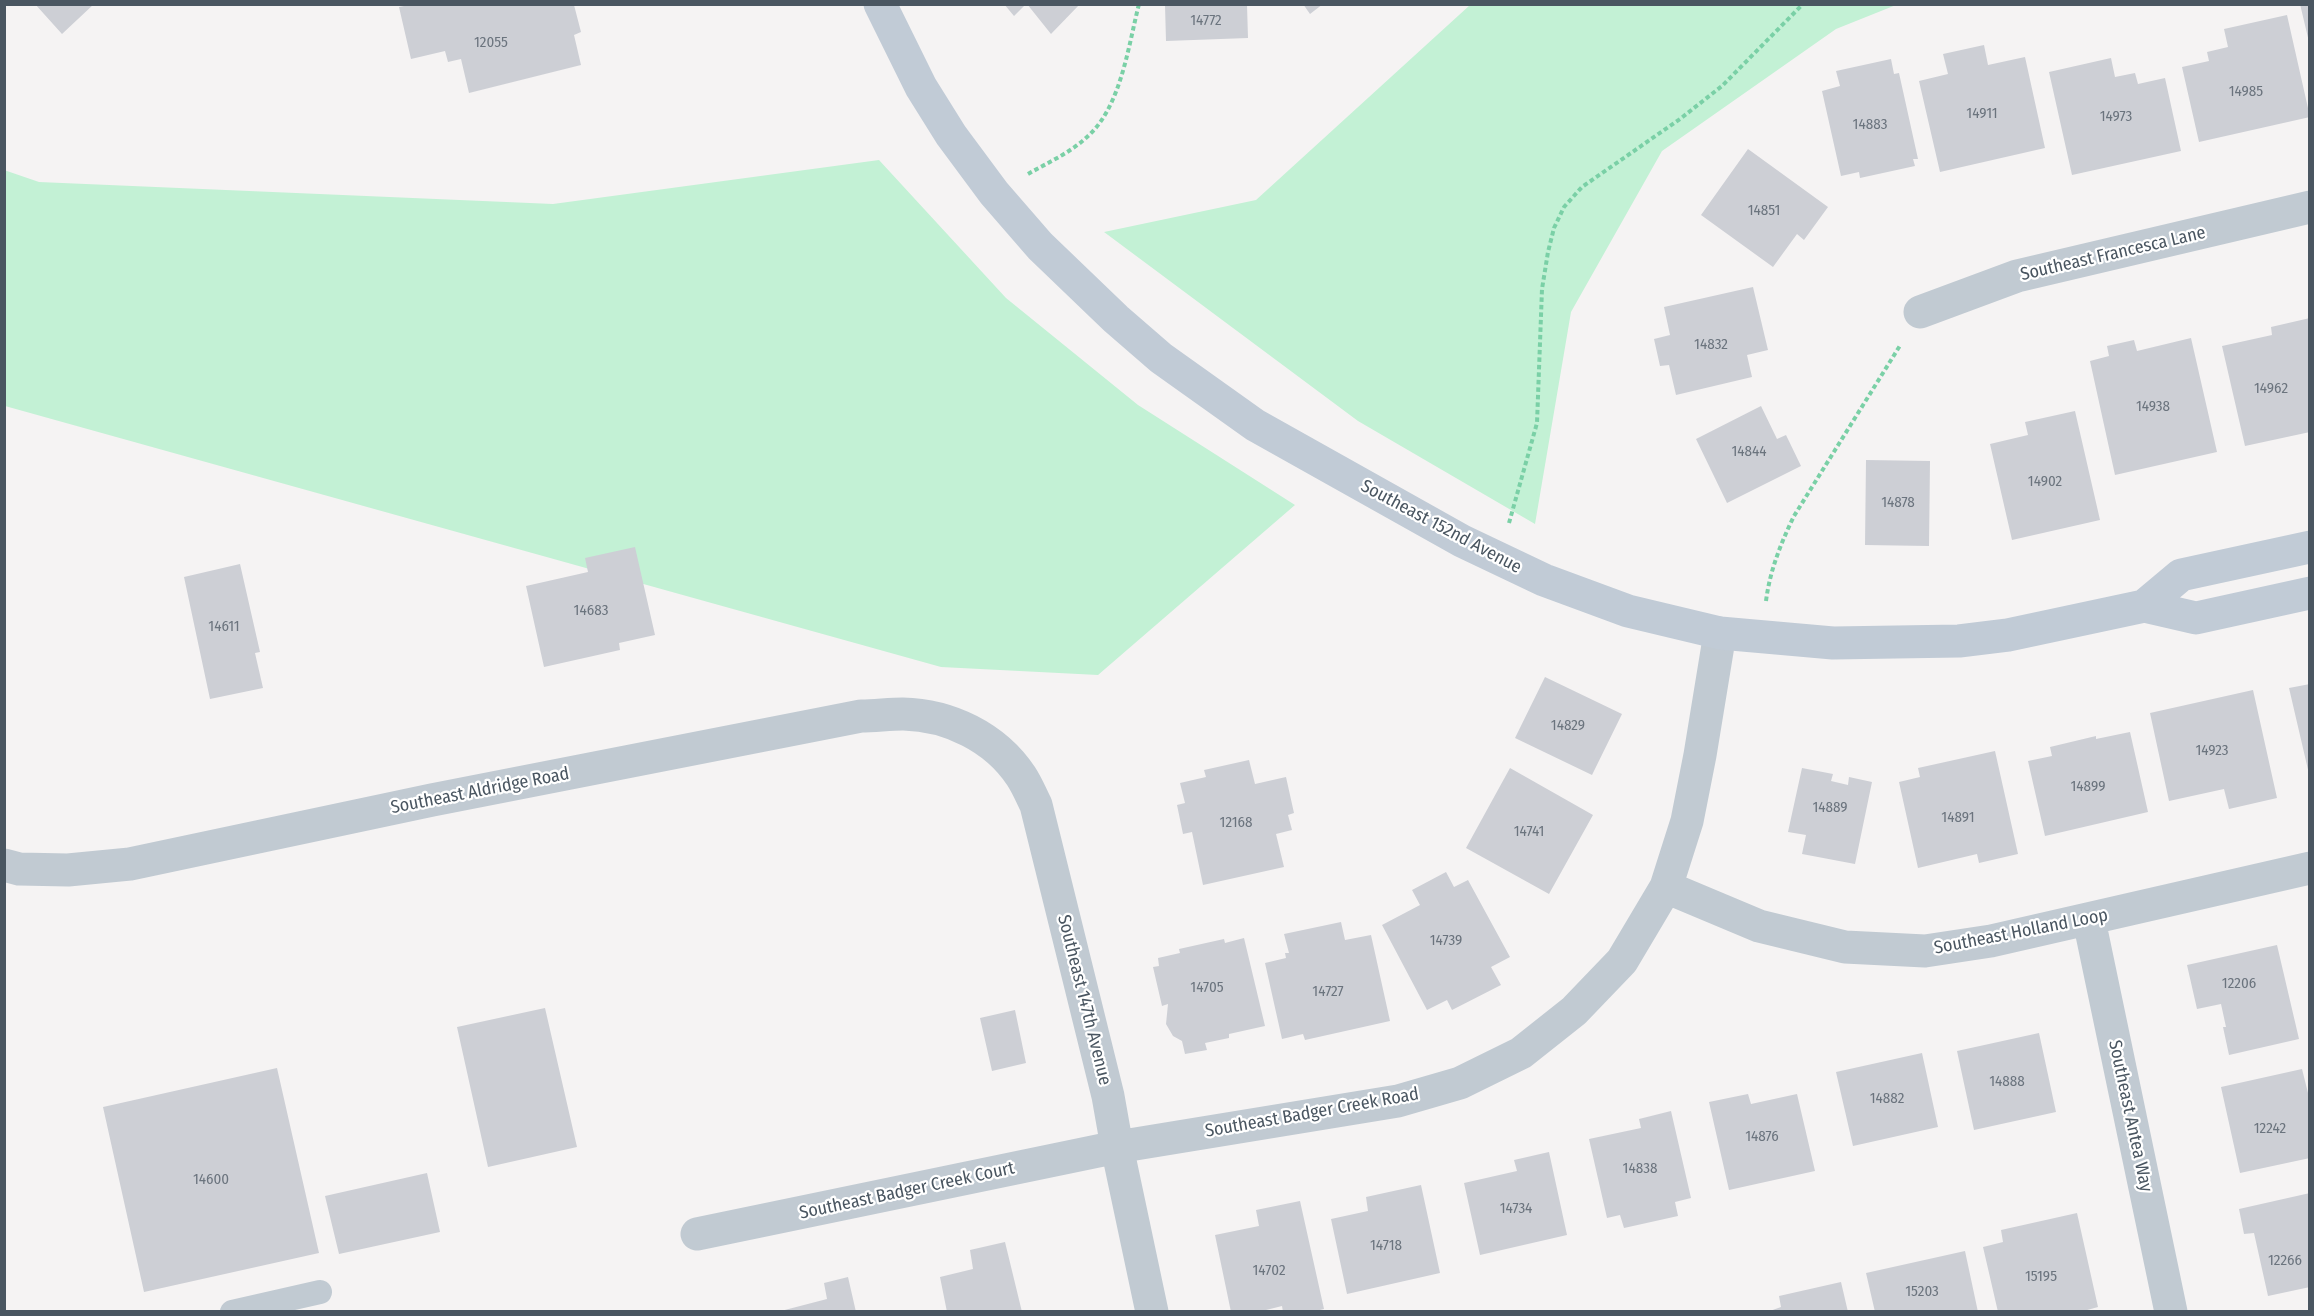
<!DOCTYPE html>
<html>
<head>
<meta charset="utf-8">
<style>
  body { margin:0 }
  #map { position:relative; width:2314px; height:1316px; overflow:hidden; background:#f5f3f3; font-family:"Fira Sans Condensed",sans-serif }
  canvas { display:block }
  .frame { position:absolute; inset:0; border:6px solid #4a5661; pointer-events:none }
</style>
</head>
<body>
<div id="map">
<canvas width="2314" height="1316"></canvas>
<div class="frame"></div>
</div>
<script>
const g = document.querySelector('canvas').getContext('2d');
g.lineJoin = 'round';
function paint(path, color) { g.fillStyle = color; g.fill(path, 'evenodd'); }
function trace(path, color, width, dash) { g.strokeStyle = color; g.lineWidth = width; g.lineCap = dash ? 'butt' : 'round'; g.setLineDash(dash || []); g.stroke(path); }
function drawText(font, color, halo, rows, align = 'center') {
  g.font = font + ' "Fira Sans Condensed",sans-serif'; g.lineWidth = 4.5; g.setLineDash([]); g.textBaseline = 'middle'; g.strokeStyle = halo; g.fillStyle = color; for (const [text, x, y, turn = 0] of rows) {
    g.save(); g.translate(x, y); g.rotate((+turn || 0) * Math.PI / 180); g.textAlign = isNaN(turn) ? turn : align; if (halo) g.strokeText(text, 0, 0); g.fillText(text, 0, 0); g.restore();
  }
}
paint(new Path2D(`
  M1470,5H1896L1836,29L1662,151L1571,312L1535,524L1358,421L1104,232L1256,200Z
  M879,160L1006,298L1138,405L1295,505L1098,675L941,667L5,406L4,170L39,182L553,204Z`), '#c3f1d5');
paint(new Path2D(`
  M35,4H94L62,34Z
  M1004,4H1026L1014,16Z
  M1027,4H1080L1051,34Z
  M1303,4H1323L1310,14Z
  M2300,4H2310V42H2309Z
  M409,5H574L581,32L574,35L581,65L469,93L461,59L448,62L445,51L411,59L399,7Z
  M1165,5H1247L1248,38L1166,41Z
  M2287,15L2310,117L2199,142L2182,67L2209,61L2207,52L2228,47L2224,29Z
  M1984,45L1988,65L2025,57L2045,148L1940,172L1919,81L1948,74L1943,54Z
  M2111,58L2115,77L2135,73L2138,84L2165,78L2181,151L2072,175L2049,72Z
  M1891,59L1894,74L1899,73L1918,159H1913L1915,166L1860,178L1859,172L1841,176L1822,91L1840,86L1836,71Z
  M1748,149L1828,207L1804,240L1797,234L1773,267L1701,215Z
  M1753,287L1768,350L1747,355L1752,377L1676,395L1669,365L1660,366L1654,339L1670,335L1664,307Z
  M2310,318V432L2245,446L2222,346L2272,335L2271,327Z
  M2191,338L2217,452L2115,475L2090,361L2109,356L2107,346L2134,340L2137,351Z
  M1761,406L1777,439L1786,435L1801,466L1727,503L1696,439Z
  M2075,411L2100,520L2012,540L1990,444L2028,435L2025,422Z
  M1866,460L1930,461L1929,546L1865,545Z
  M635,547L655,635L619,643L620,650L544,667L526,586L588,572L585,558Z
  M240,564L260,652L255,653L263,688L210,699L184,577Z
  M1545,677L1622,714L1592,775L1515,738Z
  M2310,684V773L2309,774L2289,688Z
  M2253,690L2277,798L2229,809L2224,789L2169,801L2150,713Z
  M2130,732L2148,812L2045,836L2028,761L2052,756L2050,747L2096,736V739Z
  M1995,751L2018,854L1979,863L1977,854L1918,868L1899,782L1920,777L1918,768Z
  M1249,760L1255,784L1286,777L1294,813L1288,815L1292,830L1276,834L1284,867L1203,885L1192,832L1183,834L1177,805L1185,803L1180,783L1206,777L1204,770Z
  M1510,768L1593,815L1549,894L1466,848Z
  M1802,768L1833,774L1831,781L1848,785L1849,777L1872,782L1855,864L1802,854L1806,835L1788,832Z
  M1446,872L1454,887L1468,880L1510,957L1491,967L1501,985L1452,1010L1447,1000L1427,1010L1382,925L1420,905L1412,890Z
  M1341,922L1345,940L1371,935L1390,1021L1305,1040L1303,1034L1282,1039L1265,963L1286,958L1285,953H1289L1284,934Z
  M1244,938L1265,1026L1229,1034V1038L1205,1043L1207,1050L1185,1054L1182,1041L1173,1036L1166,1024L1168,1004L1162,1006L1153,967L1159,966L1158,958L1180,953L1179,949L1224,939L1225,943Z
  M2277,945L2299,1039L2229,1055L2223,1027H2226L2221,1004L2197,1009L2187,965Z
  M545,1008L577,1147L488,1167L457,1027Z
  M1015,1010L1026,1063L992,1071L980,1018Z
  M2039,1033L2056,1112L1974,1130L1957,1051Z
  M1922,1053L1938,1127L1853,1146L1836,1072Z
  M277,1068L319,1253L144,1292L103,1107Z
  M2302,1069L2310,1101V1158L2240,1173L2221,1087Z
  M1748,1094L1751,1104L1797,1094L1815,1171L1729,1190L1709,1102Z
  M1671,1111L1691,1198L1675,1202L1678,1216L1624,1228L1620,1215L1607,1218L1589,1139L1641,1128L1639,1119Z
  M1549,1152L1567,1235L1480,1255L1464,1183L1517,1171L1514,1160Z
  M427,1173L440,1232L339,1254L325,1196Z
  M1421,1185L1440,1273L1347,1294L1331,1219L1368,1211L1366,1197Z
  M2310,1193V1287L2268,1296L2254,1233L2244,1234L2239,1209Z
  M1300,1201L1324,1309L1312,1312H1283L1282,1306L1258,1312H1231L1215,1235L1259,1226L1256,1210Z
  M2077,1213L2098,1307L2080,1312H1998L1983,1247L2003,1242L2001,1230Z
  M1005,1242L1022,1312H947L940,1277L973,1269L970,1250Z
  M1965,1251L1978,1312H1875L1866,1273Z
  M848,1277L856,1312H777L827,1299L824,1283Z
  M1841,1282L1848,1312H1767L1781,1307L1779,1296Z`), '#cdcfd5');
trace(new Path2D(`
  M1028,174C1047,163 1070,153 1087,137C1121,107 1128,47 1139,4
  M1509,523L1537,423L1542,289L1548,252L1554,228L1564,207L1582,187L1680,119L1722,86L1803,4
  M1766,601C1770,570 1781,543 1794,516L1901,344`), '#7ad0a6', 4, [4.5, 3]);
trace(new Path2D(`
  M232,1312L320,1292`), '#c1cad2', 24);
trace(new Path2D(`
  M1920,312L2017,276L2310,207
  M4,865L19,869L68,870L130,864L432,800L861,716C875,716 889,714 903,714C949,715 995,737 1021,776C1027,785 1031,795 1036,805L1108,1096L1117,1147L1152,1312
  M1666,887L1759,926L1845,947L1925,951L1991,941L2310,868
  M2089,920L2171,1312
  M697,1234L1117,1147L1398,1101L1460,1083L1521,1053L1574,1011L1622,961L1666,887L1687,821L1700,755L1720,633`), '#c1cad2', 33);
trace(new Path2D(`
  M880,4L921,87L951,135L994,193L1040,246L1116,319L1161,358L1255,425L1462,541L1544,580L1628,611L1720,633L1833,643L1959,641L2008,635L2144,606L2196,618L2310,593
  M2144,606L2181,575L2310,547`), '#c1cbd6', 33);
drawText('15px', '#6b747e', null, [
  ["14772",1206,21],
  ["12055",491,43],
  ["14985",2246,92],
  ["14911",1982,114],
  ["14973",2116,117],
  ["14883",1870,125],
  ["14851",1764,211],
  ["14832",1711,345],
  ["14962",2271,389],
  ["14938",2153,407],
  ["14844",1749,452],
  ["14902",2045,482],
  ["14878",1898,503],
  ["14683",591,611],
  ["14611",224,627],
  ["14829",1568,726],
  ["14923",2212,751],
  ["14899",2088,787],
  ["14889",1830,808],
  ["14891",1958,818],
  ["12168",1236,823],
  ["14741",1529,832],
  ["14739",1446,941],
  ["12206",2239,984],
  ["14705",1207,988],
  ["14727",1328,992],
  ["14888",2007,1082],
  ["14882",1887,1099],
  ["12242",2270,1129],
  ["14876",1762,1137],
  ["14838",1640,1169],
  ["14600",211,1180],
  ["14734",1516,1209],
  ["14718",1386,1246],
  ["12266",2285,1261],
  ["14702",1269,1271],
  ["15195",2041,1277],
  ["15203",1922,1292]
]);
drawText('18px', '#4a5661', '#fff', [
  ["Southeast Francesca Lane",2113,254,-13],
  ["Southeast 152nd Avenue",1441,527,28],
  ["Southeast Aldridge Road",480,791,-11],
  ["Southeast Holland Loop",2021,932,-11],
  ["Southeast 147th Avenue",1084,1000,76],
  ["Southeast Badger Creek Road",1312,1113,-10],
  ["Southeast Antea Way",2130,1116,78],
  ["Southeast Badger Creek Court",907,1191,-12]
]);
</script>
</body>
</html>
